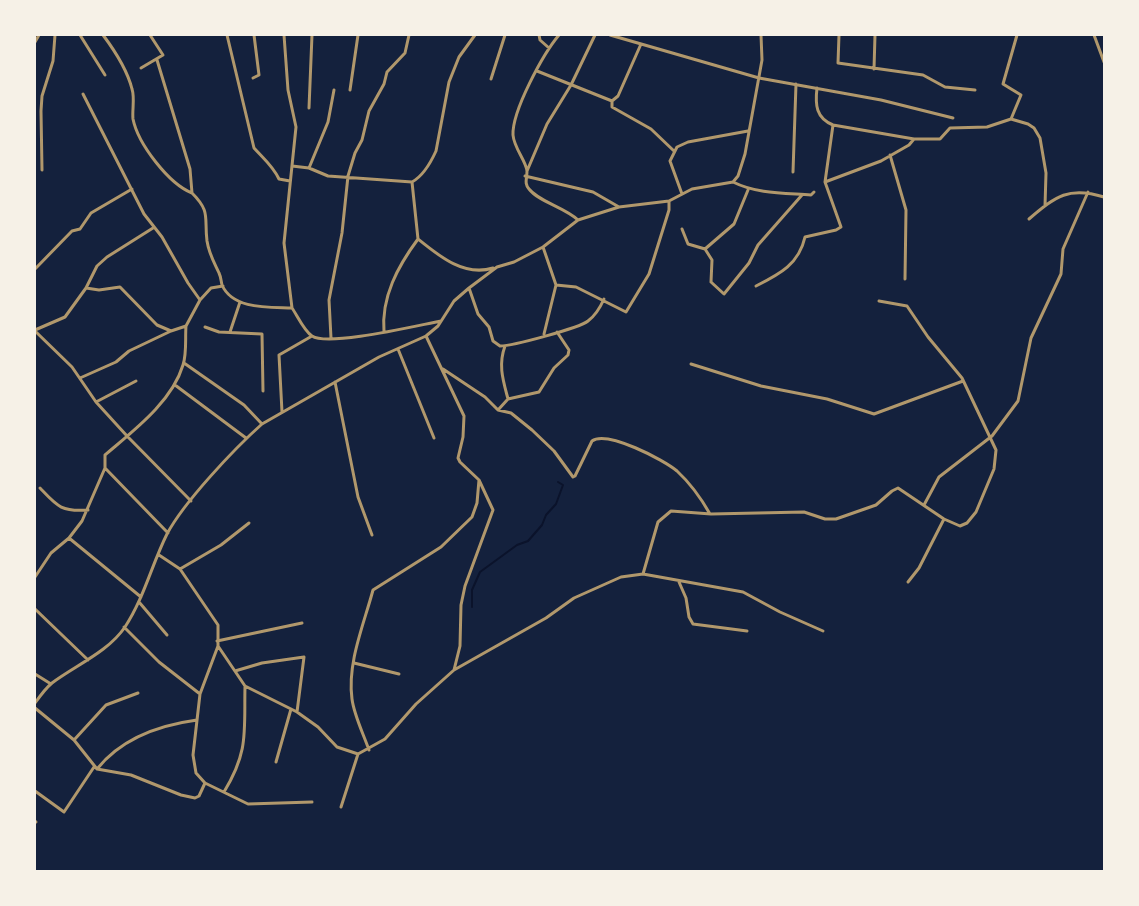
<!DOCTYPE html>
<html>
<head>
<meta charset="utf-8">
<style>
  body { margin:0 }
  #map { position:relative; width:1139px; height:906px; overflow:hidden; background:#14213d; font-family:"Open Sans",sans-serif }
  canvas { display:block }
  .frame { position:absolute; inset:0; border:36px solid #f6f1e7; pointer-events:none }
</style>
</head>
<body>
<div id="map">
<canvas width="1139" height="906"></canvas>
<div class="frame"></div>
</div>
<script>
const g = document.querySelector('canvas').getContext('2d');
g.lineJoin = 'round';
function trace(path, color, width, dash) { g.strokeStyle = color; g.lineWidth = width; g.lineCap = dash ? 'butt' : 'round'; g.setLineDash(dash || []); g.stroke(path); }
trace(new Path2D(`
  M472,607V590L480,572L517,545L528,541L542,525L546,515L556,504L563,485L558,482`), '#0b132b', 2);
trace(new Path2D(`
  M80,35L105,75
  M103,35C115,51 127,69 132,89C135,98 132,110 133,119C138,144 169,184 192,193
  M227,35L254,148C263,158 273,166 279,179L290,181
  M284,35L288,90L296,127L284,243L292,308
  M539,35L540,40L549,48
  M559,35C543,54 512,111 513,135C514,148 526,161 527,171C527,179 524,183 529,189C539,202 564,207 578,220
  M610,35L759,78L881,100L953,118
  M839,35L838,63L923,75L945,87L975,90
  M1094,35L1104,62
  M35,42L39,35
  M157,60L190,169L192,193C211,212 204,217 207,241C209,254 214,262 219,273C221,277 221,281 222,285C233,310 270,307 292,308C297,315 304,331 312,336C328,347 419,325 441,321
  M141,68L163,55L150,35
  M874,69L875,35
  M537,71L612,101L618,96L641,44
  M253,78L259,75L254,35
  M491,79L505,35
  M817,88C815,105 816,118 833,125L914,139
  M350,90L358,35
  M83,94L144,214L162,237L188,283L200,300
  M612,101V107L651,129L674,151
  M309,108L312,35
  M1011,119L1028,124L1034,128L1040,138L1046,173L1045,206
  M890,155L906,210L905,279
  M292,166L309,168L328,176L412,182L418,239C439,256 464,277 493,268
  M309,168L328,122L334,90
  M42,170L41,111L42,96L53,61L55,35
  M527,171L547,124L571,85L595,35
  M793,172L796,84
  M525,176L593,192L619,207
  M412,182C423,176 431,162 436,151L449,82L459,57L475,35
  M733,182C757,194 784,193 811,195L814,192
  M825,182L881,161L909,145L914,139H940L950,128L987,127L1011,119L1021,95L1003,84L1017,35
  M682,194L670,161L677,147L688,142L748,131
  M1029,219C1056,196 1069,186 1104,197
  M682,229L688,244L705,249L712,260L711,282L724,294L749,263L758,245L802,195
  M543,247L556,285L544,334
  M705,249L734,224L748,190
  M35,269L72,231L80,229L91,213L132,189
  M556,285L576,287L626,312L649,274L669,210V201
  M756,286C780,274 799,264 805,237L836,230L841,227L825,182L833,125
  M86,288L97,266L107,257L153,228
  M469,288L478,314L489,327L493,341L500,346C513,346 579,328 588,321C596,315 600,308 604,299
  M205,327L219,332L262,334L263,391
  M35,330L65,317L86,288L99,290L120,287L157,325L171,331L186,326L200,300L211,288L223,286
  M35,331L72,367L96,402L127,436L191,501
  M230,332L240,302
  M384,332C381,297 398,266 418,239
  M426,336L464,416L463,437L458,458L460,462L479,480L493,510L465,586L461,605L460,646L454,670
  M331,338L329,300L342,233L348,176L355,153L362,140L369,111L384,84L387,72L405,53L409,35
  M398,349L434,438
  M184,363L244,405L262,424
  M691,364L761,386L827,399L874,414L963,381
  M443,369L485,397L498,410L511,413L532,430L554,451L573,477L575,476L592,441C607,430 664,460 677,471C691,484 701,498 710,514
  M80,378L116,362L129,351L171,331
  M335,382L358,497L372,535
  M175,385L246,438
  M508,399L539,392L554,368L568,355L569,350L557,332
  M96,402L136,381
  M498,410L508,399C503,380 498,365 505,346
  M282,412L279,355L312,336
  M105,468L168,533
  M40,488C57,506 61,512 88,510
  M924,505L939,477L992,436L1018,401L1031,338L1061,274L1063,249L1088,192
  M69,538L141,597
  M159,555L180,569L218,625V646L200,694L193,755L196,773L205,783L248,804L312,802
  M180,569L221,545L249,523
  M643,574L658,522L671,511L711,514L804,512L825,519H836L876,505L892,491L898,488L944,519L960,526L967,523L976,512L994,469L996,450L962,378L928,337L907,306L879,301
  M35,577L51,553L69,538L82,521L105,468V455C133,431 172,402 183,365C187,353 185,338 186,326
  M679,582L686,598L689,617L693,624L747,631
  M908,582L919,568L944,519
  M139,602L167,635
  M35,609L88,660
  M124,627L159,662L200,694
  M217,641L302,623
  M218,646L245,686L297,712L318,727L337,747L358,754L385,739L416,704L454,670L546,618L574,598L621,577L643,574L743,592L780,612L823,631
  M354,663L399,674
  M235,671L262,663L304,657L297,712
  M35,674L51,684
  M35,703C40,696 46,688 52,683C76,665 108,652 125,627C144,598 152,564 167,534C184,502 234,449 262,424L379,357L426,336L438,326L454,301L469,288L497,267L514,262L543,247L578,220L619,207L669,201L692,189L733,182L738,176L745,154L762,60L761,35
  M35,708L74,740L97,769L131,775L181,795L195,798L199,796L205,783
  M74,740L106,705L138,693
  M369,750C363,733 354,715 352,699C347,663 364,624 373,590L441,547L472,517L477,503L479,480
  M276,762L291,709
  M97,769C121,739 160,725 197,720
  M35,791L64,812L94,767
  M224,792C249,751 244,732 245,686
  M341,807L358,754
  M35,821L36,822`), '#b1986c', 3);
</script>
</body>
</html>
